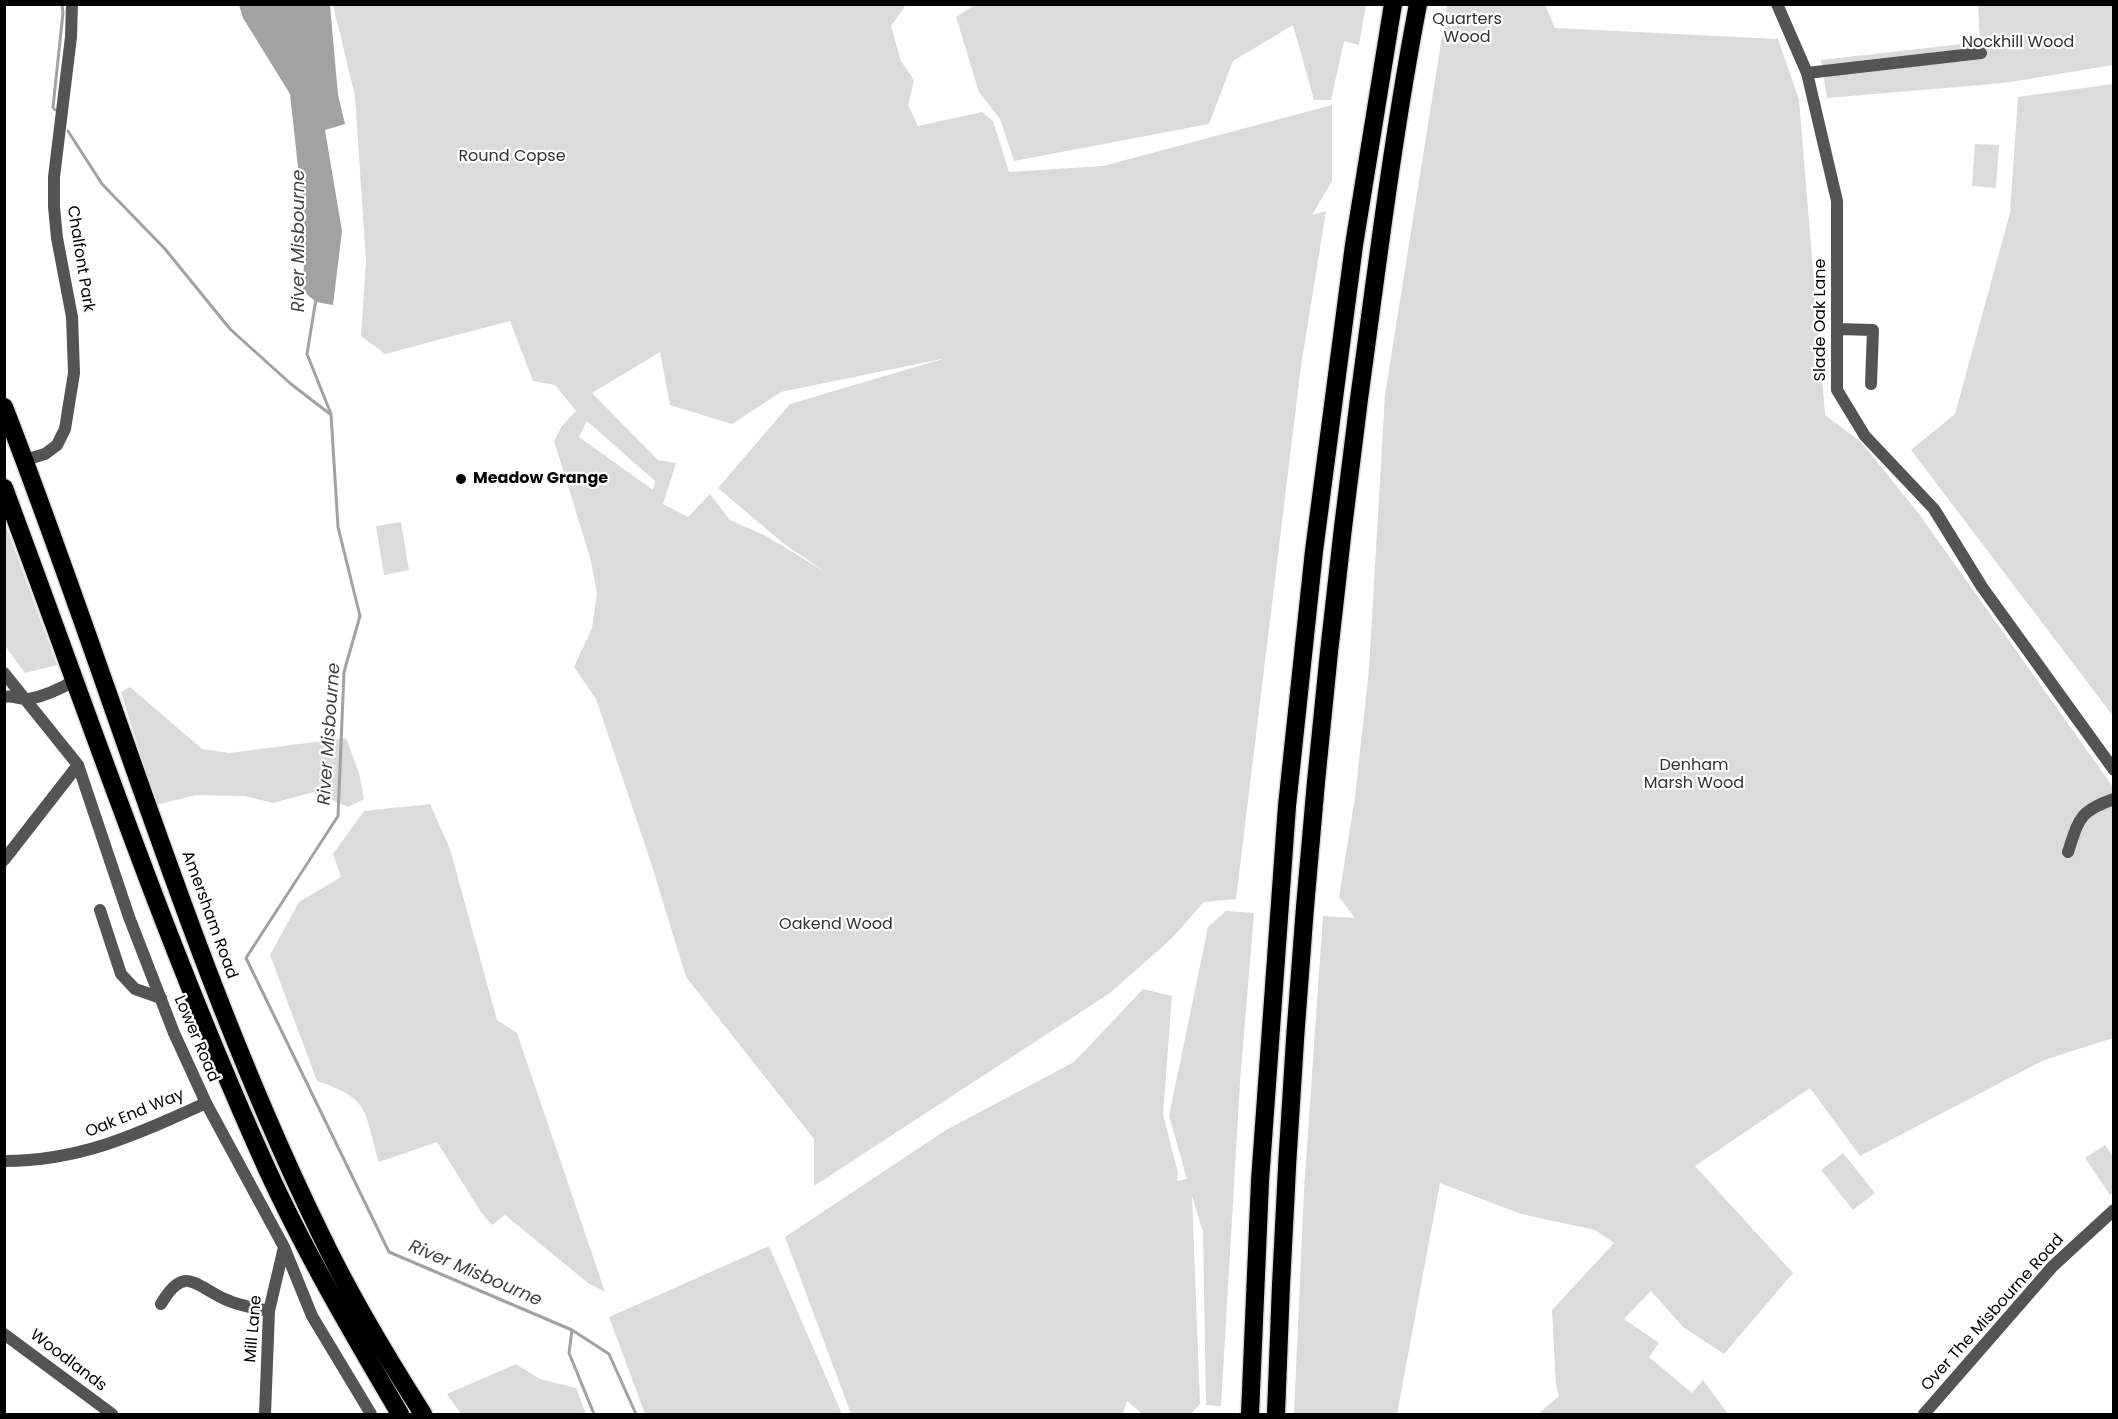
<!DOCTYPE html>
<html>
<head>
<meta charset="utf-8">
<style>
  body { margin:0 }
  #map { position:relative; width:2118px; height:1419px; overflow:hidden; background:#fff; font-family:Poppins,sans-serif }
  canvas { display:block }
  .frame { position:absolute; inset:0; border:6px solid #000; pointer-events:none }
</style>
</head>
<body>
<div id="map">
<canvas width="2118" height="1419"></canvas>
<div class="frame"></div>
</div>
<script>
const g = document.querySelector('canvas').getContext('2d');
g.lineJoin = 'round';
function paint(path, color) { g.fillStyle = color; g.fill(path, 'evenodd'); }
function trace(path, color, width, dash) { g.strokeStyle = color; g.lineWidth = width; g.lineCap = dash ? 'butt' : 'round'; g.setLineDash(dash || []); g.stroke(path); }
function drawText(font, color, halo, rows, align = 'center') {
  g.font = font + ' Poppins,sans-serif'; g.lineWidth = 4.5; g.setLineDash([]); g.textBaseline = 'middle'; g.strokeStyle = halo; g.fillStyle = color; for (const [text, x, y, turn = 0] of rows) {
    g.save(); g.translate(x, y); g.rotate((+turn || 0) * Math.PI / 180); g.textAlign = isNaN(turn) ? turn : align; if (halo) g.strokeText(text, 0, 0); g.fillText(text, 0, 0); g.restore();
  }
}
paint(new Path2D(`
  M976,4H1366V5L1359,45L1344,41L1331,100H1314L1293,25L1233,61L1209,124L1014,161L1000,119L979,92L956,17Z
  M333,5H906L891,26L901,61L914,80L908,105L918,126L982,112L993,121L1009,172L1103,166L1332,105V181L1312,215L1326,211L1301,366L1236,899L1204,902L1171,939L1110,993L814,1186V1139L686,977L651,863L596,699L574,667L592,628L597,593L590,557L554,441L562,426L576,411L555,385L533,381L510,321L385,354L361,336L366,261L355,96ZM660,352L670,405L732,424L781,392L946,358L790,404L718,488L784,544L827,573L766,536L730,520L710,494L688,517L663,504L676,463L658,460L592,393ZM587,421L655,481L653,490L579,437Z
  M1447,5H1545L1555,28L1778,39L1799,100L1825,415L1861,442L1919,514L2113,787V1038L2044,1060L1860,1156L1810,1088L1695,1166L1793,1273L1724,1354L1683,1327L1651,1291L1624,1319L1659,1343L1649,1357L1692,1393L1703,1380L1728,1414H1538L1559,1396L1556,1386L1552,1310L1614,1243L1595,1230L1521,1214L1440,1183L1397,1414H1294L1304,1190L1323,916L1355,918L1339,897L1355,797L1369,669L1385,395Z
  M1978,5H2113V65L2004,83L1827,98L1821,60L1980,42Z
  M2113,84H2114L2113,716L1911,450L1955,414L2010,213L2018,97Z
  M1975,144L1999,145L1996,188L1972,186Z
  M401,522L409,570L384,575L376,526Z
  M4,523H5L57,665L25,673L5,646Z
  M130,687L202,749L229,753L346,738L359,773L364,799L348,807L314,792L273,803L245,796L196,795L156,805L121,692Z
  M430,804L450,849L497,1020L517,1033L605,1292L588,1283L505,1215L492,1225L481,1212L437,1142L379,1162C364,1111 371,1099 317,1081L270,955L299,902L341,877L333,854L364,811Z
  M1226,911L1254,913L1240,1082L1221,1406L1206,1405L1203,1232L1192,1196L1200,1404L1191,1414L1141,1413L1127,1401L1123,1414H851L785,1237L946,1130L1074,1062L1143,989L1172,996L1163,1114L1178,1173L1177,1181L1187,1179L1169,1116L1208,927Z
  M2105,1145L2113,1157V1193L2110,1195L2085,1158Z
  M1843,1153L1875,1193L1853,1210L1821,1170Z
  M769,1246L842,1414H645L609,1317Z
  M516,1364L540,1379L576,1388L586,1414H461L447,1394Z`), '#dbdbdb');
paint(new Path2D(`
  M239,5H330L338,95L345,124L325,130L342,231L333,305L316,302L303,291L305,231L290,94L243,18Z`), '#a2a2a2');
trace(new Path2D(`
  M55,110L53,107L63,13L62,4
  M68,131L102,184L165,249L230,329L291,384L330,414
  M316,299L307,354L331,414L338,527L360,616L344,672L338,816L246,958L389,1252L572,1330L609,1354L636,1414
  M572,1330L569,1353L594,1414`), '#a2a2a2', 3);
const highway = new Path2D(`
  M4,407C111,682 191,968 320,1233C350,1296 386,1356 423,1414
  M4,488C89,716 167,948 267,1169C306,1254 353,1334 400,1414
  M1250,1414L1260,1181L1287,806L1314,551L1354,245L1393,4
  M1276,1414C1287,1075 1315,736 1359,399C1377,267 1393,135 1418,4`);
trace(highway, '#dbdbdb', 21);
trace(new Path2D(`
  M1777,4L1807,73L1837,201V390L1865,436L1934,509L1982,587L2114,770
  M1807,73L1981,53
  M1837,329L1873,330L1871,384
  M25,460L45,454L57,445L65,429L74,373L72,317L57,238L54,207V177L71,37L72,4
  M4,673L78,765L129,917L174,1033L206,1103L284,1247L312,1316L371,1414
  M4,697C13,695 21,700 29,699C45,696 62,688 76,680
  M2068,852C2079,819 2079,811 2114,799
  M4,860L78,765
  M100,910L121,974L135,989L161,998
  M4,1161C81,1161 138,1134 206,1103
  M161,1304C185,1263 196,1287 227,1300C240,1306 255,1308 269,1311
  M4,1334L112,1414
  M265,1414L269,1311L284,1247
  M1924,1414L2053,1266L2114,1210`), '#545454', 12);
trace(highway, '#000', 18);
for (const [x, y, r, color] of [
  [461,479,6,"#000"]
]) { const dot = new Path2D(); dot.arc(x, y, r, 0, 2 * Math.PI); g.fillStyle = color; g.fill(dot); trace(dot, '#fff', 2); }
drawText('16px', '#323232', '#fff', [
  ["Quarters",1467,20],
  ["Wood",1467,38],
  ["Nockhill Wood",2018,43],
  ["Round Copse",512,157],
  ["Denham",1694,766],
  ["Marsh Wood",1694,784],
  ["Oakend Wood",836,925]
]);
drawText('16px', '#000', '#fff', [
  ["Chalfont Park",80,259,81],
  ["Slade Oak Lane",1821,320,-90],
  ["Amersham Road",209,915,70],
  ["Lower Road",196,1039,67],
  ["Oak End Way",135,1114,-22],
  ["Over The Misbourne Road",1993,1313,-48],
  ["Mill Lane",254,1329,-85],
  ["Woodlands",68,1361,37]
]);
drawText('bold 16px', '#000', '#fff', [
  ["Meadow Grange",473,479]
], 'left');
drawText('italic 18px', '#434343', '#fff', [
  ["River Misbourne",299,241,-90],
  ["River Misbourne",330,734,-86],
  ["River Misbourne",475,1274,23]
]);
</script>
</body>
</html>
